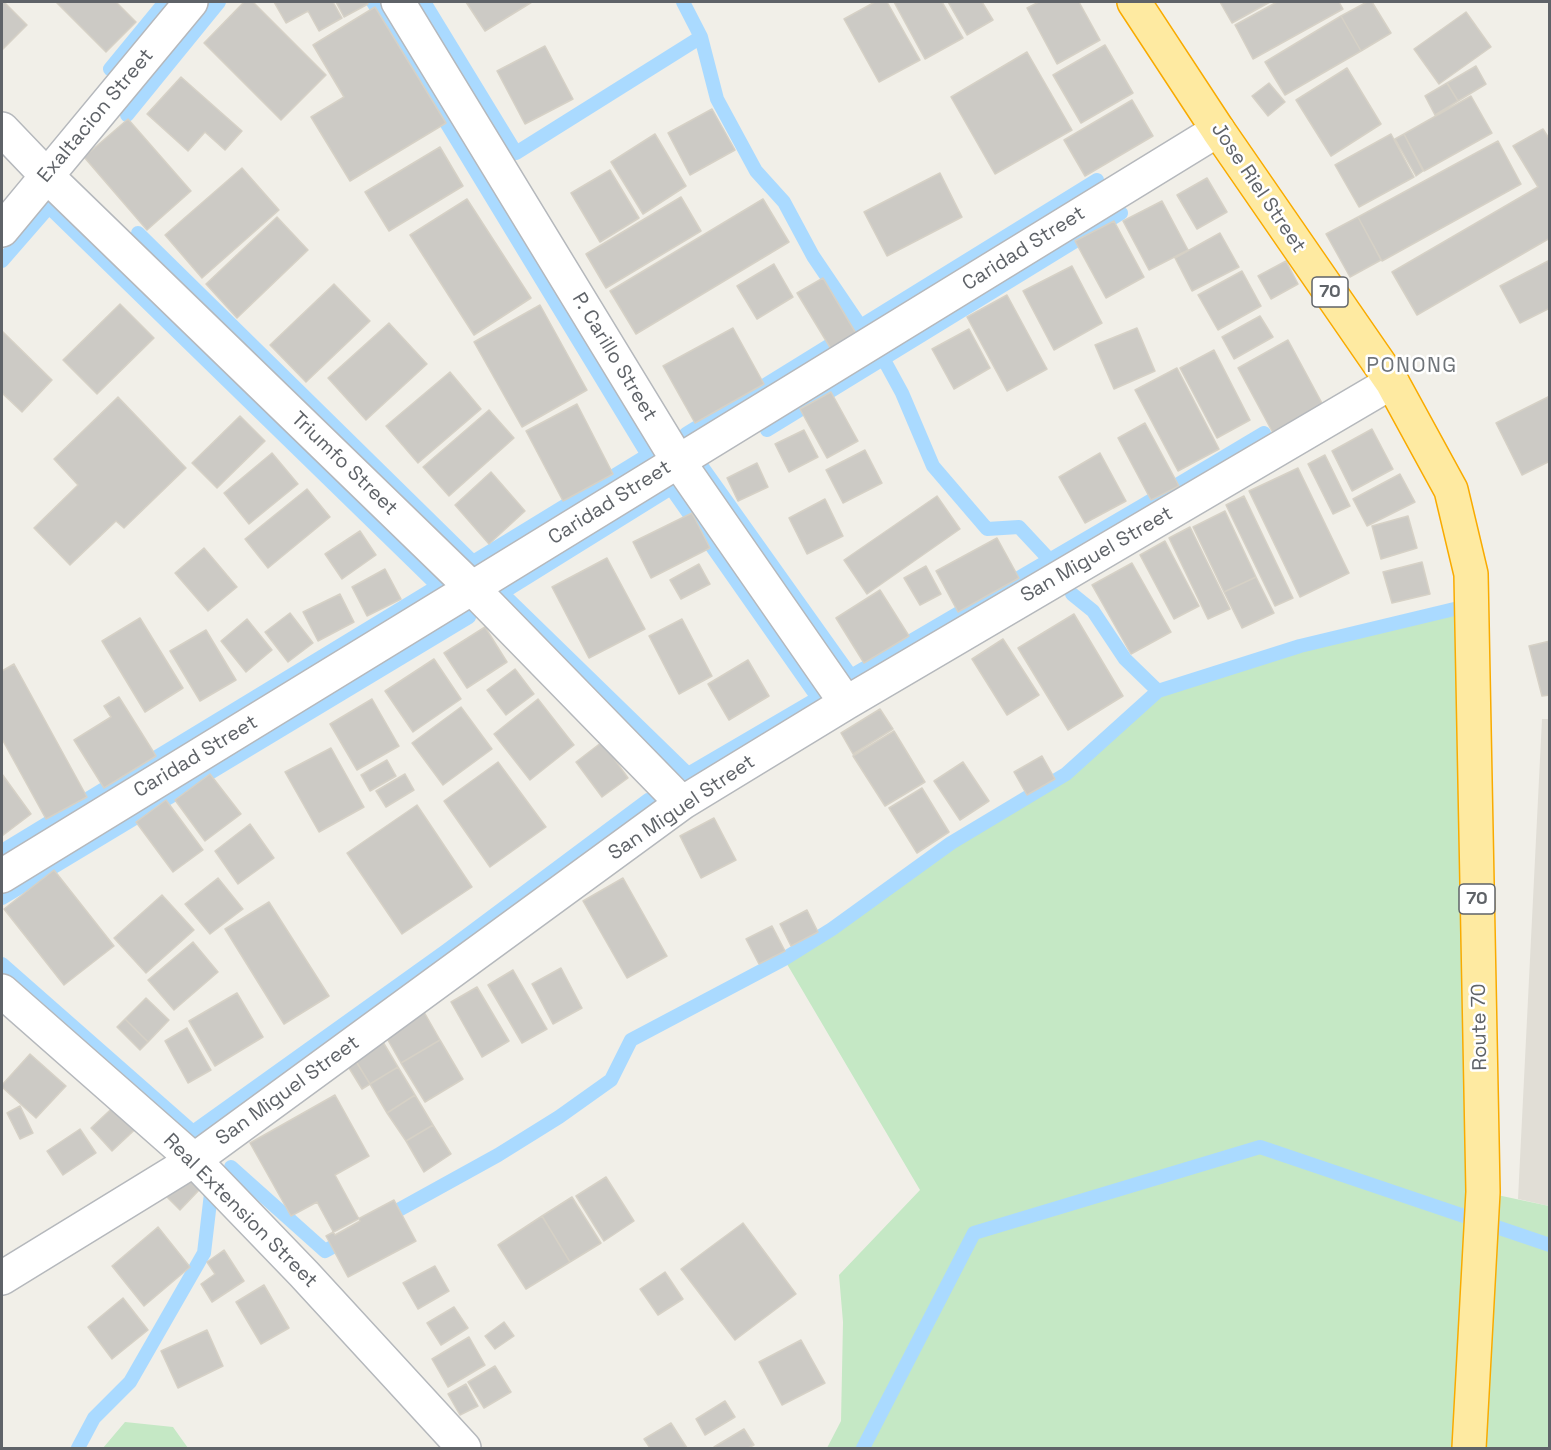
<!DOCTYPE html>
<html>
<head>
<meta charset="utf-8">
<style>
  body { margin:0 }
  #map { position:relative; width:1551px; height:1450px; overflow:hidden; background:#f1efe8; font-family:"Space Grotesk",sans-serif }
  canvas { display:block }
  .frame { position:absolute; inset:0; border:3px solid #5f6368; pointer-events:none }
</style>
</head>
<body>
<div id="map">
<canvas width="1551" height="1450"></canvas>
<div class="frame"></div>
</div>
<script>
const g = document.querySelector('canvas').getContext('2d');
g.lineJoin = 'round';
function paint(path, color) { g.fillStyle = color; g.fill(path, 'evenodd'); }
function trace(path, color, width, dash) { g.strokeStyle = color; g.lineWidth = width; g.lineCap = dash ? 'butt' : 'round'; g.setLineDash(dash || []); g.stroke(path); }
function drawText(font, color, halo, rows, align = 'center') {
  g.font = font + ' "Space Grotesk",sans-serif'; g.lineWidth = 5; g.setLineDash([]); g.textBaseline = 'middle'; g.strokeStyle = halo; g.fillStyle = color; for (const [text, x, y, turn = 0] of rows) {
    g.save(); g.translate(x, y); g.rotate((+turn || 0) * Math.PI / 180); g.textAlign = isNaN(turn) ? turn : align; if (halo) g.strokeText(text, 0, 0); g.fillText(text, 0, 0); g.restore();
  }
}
paint(new Path2D(`
  M1542,719H1550L1549,1206L1518,1199Z`), '#e1ded6');
paint(new Path2D(`
  M1471,605L1483,1192L1549,1206V1448H827L841,1421L843,1322L839,1275L920,1190L784,959L832,929L951,844L1066,774L1158,691L1300,646Z
  M125,1422L173,1427L188,1448H103Z`), '#c5e8c5');
trace(new Path2D(`
  M424,2L516,153L701,37
  M683,2L701,37L717,99L756,171L784,202L813,256L861,327
  M110,69L165,2
  M127,115L219,2
  M138,233L473,562L648,455L373,2
  M2,261L49,207L438,586L2,851
  M884,360L902,393L933,466L987,529L1019,527L1047,557
  M767,430L1121,213
  M686,434L1097,180
  M703,468L851,676L1145,504L1264,433
  M671,488L818,698L688,774L502,593Z
  M1072,594L1093,611L1125,659L1158,691
  M2,898L469,617
  M2,964L193,1132L446,951L648,800
  M231,1167L325,1251L347,1239
  M384,1218L498,1155L559,1117L611,1080L631,1040L784,959L832,929L951,843L1066,774L1158,691L1300,646L1471,605
  M78,1448L94,1418L130,1382L204,1253L212,1185
  M863,1448L974,1233L1260,1147L1550,1245`), '#aadaff', 14);
const building = new Path2D(`
  M2,2H4L27,25L2,50Z
  M56,2H116L136,22L106,52Z
  M244,2H253L326,75L281,120L204,43Z
  M274,2H333L342,18L319,31L308,11L286,23Z
  M336,2H367L368,4L344,17Z
  M466,2H532L485,31Z
  M875,2H887L920,60L879,82L844,19Z
  M894,2H942L963,38L925,59Z
  M948,2H982L993,20L967,35Z
  M1039,2H1079L1100,40L1057,64L1027,8Z
  M1220,2H1270L1232,23Z
  M1277,2H1339L1343,9L1253,59L1235,25Z
  M1367,2H1372L1391,33L1361,51L1341,16Z
  M375,7L446,123L350,181L311,117L344,97L313,45Z
  M1466,12L1491,47L1439,84L1414,49Z
  M1341,16L1361,51L1285,95L1265,62Z
  M1105,45L1133,93L1081,123L1053,75Z
  M545,46L573,99L525,124L497,71Z
  M1027,52L1072,130L995,174L951,97Z
  M1476,66L1486,84L1458,101L1447,83Z
  M1347,68L1381,124L1331,156L1296,100Z
  M181,77L242,131L225,150L205,132L188,151L147,114Z
  M1269,83L1285,102L1268,116L1252,96Z
  M1447,83L1458,101L1435,115L1425,96Z
  M1471,96L1492,133L1424,171L1404,134Z
  M1132,100L1153,136L1085,176L1064,140Z
  M712,109L735,150L690,175L668,133Z
  M128,119L191,191L147,230L84,157Z
  M1543,129L1550,140V238L1417,315L1392,272L1538,187L1513,146Z
  M655,134L686,186L643,214L611,162Z
  M1391,134L1414,177L1359,207L1335,165Z
  M1404,134L1423,171L1416,176L1395,139Z
  M1498,141L1521,184L1382,261L1358,217Z
  M440,147L463,186L389,231L365,192Z
  M242,168L279,210L202,278L165,235Z
  M610,170L639,218L600,242L571,193Z
  M940,173L962,217L887,256L864,212Z
  M1207,178L1227,212L1197,229L1177,195Z
  M681,197L701,231L606,288L586,254Z
  M467,199L531,298L474,335L410,235Z
  M763,199L789,242L636,334L610,291Z
  M1162,201L1188,250L1149,270L1123,221Z
  M277,217L308,250L237,318L206,284Z
  M1358,217L1381,260L1350,277L1326,234Z
  M1114,221L1144,277L1106,298L1075,241Z
  M1220,233L1239,267L1192,291L1175,258Z
  M1550,260V308L1520,323L1500,286Z
  M1286,261L1298,284L1271,299L1258,276Z
  M774,264L793,297L757,319L737,286Z
  M1072,266L1102,323L1054,350L1023,291Z
  M1242,271L1261,306L1218,330L1198,295Z
  M823,278L857,335L831,349L797,293Z
  M334,284L370,321L306,382L270,345Z
  M1007,295L1047,369L1007,391L967,317Z
  M120,304L154,338L97,394L63,360Z
  M540,305L587,390L522,427L474,342Z
  M1260,316L1273,337L1234,359L1222,337Z
  M389,323L427,364L366,420L328,378Z
  M733,328L764,384L695,423L663,366Z
  M1137,328L1155,371L1114,389L1095,345Z
  M969,329L990,368L954,389L932,349Z
  M2,331L52,380L22,412L2,393Z
  M1288,340L1323,405L1273,433L1238,368Z
  M1214,350L1250,420L1217,438L1180,368Z
  M1177,368L1219,449L1178,471L1135,390Z
  M450,372L481,409L418,463L386,426Z
  M831,392L858,441L827,458L800,409Z
  M1550,396V461L1522,475L1496,423Z
  M118,397L186,468L124,528L116,521L70,565L34,528L78,485L54,459Z
  M577,404L613,474L563,501L526,431Z
  M489,410L514,438L449,496L423,467Z
  M240,416L265,441L217,488L192,463Z
  M1145,423L1179,486L1151,500L1118,438Z
  M1372,429L1393,469L1352,491L1332,451Z
  M804,430L818,457L789,472L775,444Z
  M865,450L882,483L843,503L826,470Z
  M272,453L298,484L249,524L224,493Z
  M1100,453L1126,501L1085,523L1059,477Z
  M1325,455L1350,506L1333,514L1308,464Z
  M757,463L768,487L738,501L727,478Z
  M1298,468L1349,573L1300,597L1249,491Z
  M491,472L525,511L489,544L455,505Z
  M1400,474L1415,502L1367,526L1353,499Z
  M307,489L330,517L268,568L245,539Z
  M937,496L960,529L867,594L844,560Z
  M1244,496L1293,598L1275,606L1226,505Z
  M825,499L843,536L807,554L789,518Z
  M1225,511L1256,577L1224,592L1193,527Z
  M692,513L710,548L651,578L633,542Z
  M1408,516L1417,548L1381,559L1372,526Z
  M1190,527L1230,609L1208,619L1169,538Z
  M360,531L376,555L342,579L325,554Z
  M997,538L1019,578L958,612L936,571Z
  M1165,541L1199,606L1174,619L1140,555Z
  M204,548L237,587L208,611L175,573Z
  M607,558L645,629L589,658L552,587Z
  M1422,562L1430,594L1392,603L1383,572Z
  M1132,563L1171,632L1131,654L1092,585Z
  M699,564L710,584L681,599L670,580Z
  M926,566L941,594L920,605L904,578Z
  M385,569L401,599L367,616L352,587Z
  M1256,577L1274,613L1242,628L1224,592Z
  M880,590L909,636L864,663L836,618Z
  M340,594L354,622L318,641L303,612Z
  M290,613L313,643L288,662L265,632Z
  M1074,614L1123,696L1068,730L1018,648Z
  M140,618L183,688L145,712L102,641Z
  M247,619L272,650L246,672L221,641Z
  M682,619L712,676L679,694L649,636Z
  M485,627L507,662L467,688L444,653Z
  M206,630L236,680L200,701L170,651Z
  M1003,639L1039,695L1007,715L972,659Z
  M1550,641V695L1542,696L1529,646Z
  M434,659L461,699L413,732L385,691Z
  M748,660L769,696L729,720L708,684Z
  M14,664L87,797L46,819L2,739V671Z
  M515,669L534,694L506,715L487,690Z
  M119,697L156,756L104,788L74,740L111,717L104,706Z
  M372,699L399,746L357,770L330,724Z
  M538,699L574,745L530,780L494,734Z
  M461,707L492,749L443,785L412,743Z
  M880,709L893,729L853,754L841,733Z
  M894,731L925,782L885,806L853,756Z
  M602,742L628,778L602,797L576,762Z
  M331,748L364,807L319,832L285,772Z
  M1042,756L1055,779L1027,795L1014,772Z
  M387,760L396,776L370,791L361,775Z
  M498,762L546,827L490,867L444,801Z
  M963,762L989,801L960,820L934,781Z
  M2,774L31,814L2,836Z
  M210,774L241,814L205,841L175,800Z
  M405,774L414,790L386,807L376,791Z
  M922,788L949,832L917,853L889,808Z
  M166,800L203,850L173,872L136,822Z
  M417,805L472,887L402,934L347,853Z
  M714,818L736,860L701,878L680,836Z
  M250,824L274,858L238,884L215,851Z
  M54,870L114,946L64,985L4,909Z
  M218,878L243,909L210,934L185,904Z
  M623,878L667,956L627,978L583,901Z
  M162,895L194,930L146,973L114,938Z
  M269,902L329,996L284,1024L225,929Z
  M807,910L818,932L791,946L780,924Z
  M772,926L785,951L759,964L746,939Z
  M193,942L218,972L174,1010L148,980Z
  M561,968L582,1008L553,1024L532,984Z
  M513,970L547,1029L522,1043L488,985Z
  M477,987L509,1041L482,1057L451,1002Z
  M237,993L263,1037L215,1066L189,1021Z
  M146,998L169,1020L148,1042L125,1019Z
  M420,1005L440,1040L401,1063L381,1028Z
  M125,1019L148,1042L140,1050L117,1027Z
  M187,1028L211,1070L188,1083L165,1041Z
  M377,1032L398,1067L370,1084L349,1050Z
  M440,1040L463,1079L425,1102L401,1063Z
  M349,1050L370,1084L362,1089L341,1055Z
  M30,1054L66,1086L36,1118L2,1087V1085Z
  M398,1067L415,1095L387,1113L370,1084Z
  M335,1095L369,1156L335,1175L360,1221L335,1235L317,1202L291,1216L250,1143Z
  M415,1095L433,1125L406,1141L387,1113Z
  M122,1099L143,1122L112,1151L91,1128Z
  M20,1106L33,1133L20,1139L7,1113Z
  M433,1125L451,1154L424,1172L406,1141Z
  M80,1129L96,1153L63,1175L47,1151Z
  M184,1172L201,1188L180,1210L163,1193Z
  M606,1177L634,1221L604,1241L576,1196Z
  M572,1197L601,1243L570,1262L542,1216Z
  M394,1200L416,1241L348,1277L326,1236Z
  M542,1216L570,1262L526,1289L498,1245Z
  M743,1223L796,1294L735,1340L681,1269Z
  M158,1227L190,1267L144,1306L112,1266Z
  M224,1250L244,1281L212,1302L201,1284L215,1274L207,1262Z
  M435,1266L449,1291L418,1309L403,1283Z
  M665,1272L683,1299L658,1315L640,1289Z
  M264,1285L289,1328L261,1344L236,1302Z
  M123,1298L148,1330L112,1359L88,1327Z
  M454,1307L468,1328L441,1345L427,1323Z
  M504,1322L514,1336L495,1349L485,1336Z
  M207,1330L223,1366L178,1388L161,1351Z
  M469,1337L485,1365L448,1387L432,1359Z
  M801,1340L825,1383L782,1405L759,1362Z
  M495,1366L511,1392L484,1408L468,1382Z
  M466,1384L478,1406L460,1415L448,1394Z
  M725,1401L735,1417L705,1435L696,1419Z
  M671,1423L687,1448H650L644,1439Z
  M744,1429L754,1445L748,1448H715L714,1447Z`);
paint(building, '#cccac5');
trace(building, '#d6d1c6', 1.5);
const minor = new Path2D(`
  M398,2L678,461L846,703
  M2,129L47,176L472,588L682,803
  M2,230L191,2
  M2,876L472,588L1218,130
  M2,991L194,1160L304,1274L464,1448
  M2,1278L194,1160L682,803L846,703L1392,382`);
const trunk = new Path2D(`
  M1134,2L1218,130L1392,382L1451,490L1471,574L1483,1192L1469,1448`);
trace(minor, '#b5b8bc', 36);
trace(trunk, '#f9ab00', 36);
trace(minor, '#fff', 33);
trace(trunk, '#feeaa1', 33);
for (const [x, y, w] of [
  [1330,292,36],
  [1477,899,36]
]) { const box = new Path2D(); box.roundRect(x - w / 2, y - 15, w, 30, 4.5); g.fillStyle = '#fff'; g.fill(box); trace(box, '#5f6368', 1.5); }
drawText('bold 18px', '#5f6368', null, [
  ["70",1330,292],
  ["70",1477,899]
]);
drawText('20px', '#5f6368', '#fff', [
  ["Exaltacion Street",96,116,-50],
  ["Jose Riel Street",1258,188,56],
  ["Caridad Street",1024,249,-32],
  ["P. Carillo Street",614,357,59],
  ["Triumfo Street",344,464,44],
  ["Caridad Street",610,503,-32],
  ["San Miguel Street",1097,555,-30],
  ["Caridad Street",196,757,-31],
  ["San Miguel Street",682,808,-34],
  ["Route 70",1480,1027,-91],
  ["San Miguel Street",288,1091,-36],
  ["Real Extension Street",240,1211,45]
]);
g.letterSpacing = '1.5px';
drawText('21px', '#70757a', '#fff', [
  ["PONONG",1412,366]
]);
g.letterSpacing = '0px';
</script>
</body>
</html>
